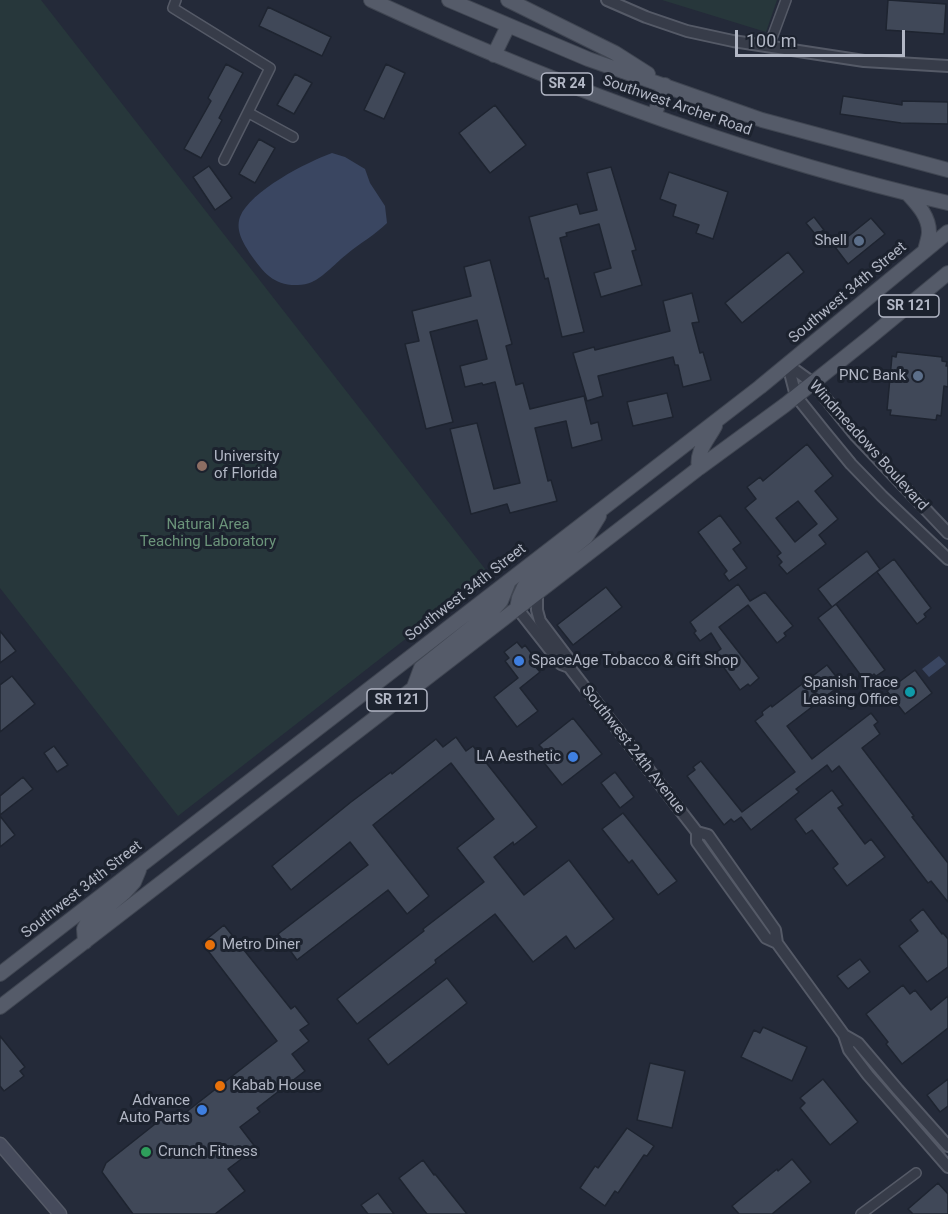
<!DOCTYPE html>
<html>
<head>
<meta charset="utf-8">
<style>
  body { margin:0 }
  #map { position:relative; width:948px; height:1214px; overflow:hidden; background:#242a39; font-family:Roboto,sans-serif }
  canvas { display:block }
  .scale { position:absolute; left:735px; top:30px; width:170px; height:27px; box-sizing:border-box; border:3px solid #b2b7c5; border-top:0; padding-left:8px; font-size:18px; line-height:21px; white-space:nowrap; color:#b2b7c5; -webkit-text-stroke:4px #1c222e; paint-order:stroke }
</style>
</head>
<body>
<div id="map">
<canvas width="948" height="1214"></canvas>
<div class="scale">100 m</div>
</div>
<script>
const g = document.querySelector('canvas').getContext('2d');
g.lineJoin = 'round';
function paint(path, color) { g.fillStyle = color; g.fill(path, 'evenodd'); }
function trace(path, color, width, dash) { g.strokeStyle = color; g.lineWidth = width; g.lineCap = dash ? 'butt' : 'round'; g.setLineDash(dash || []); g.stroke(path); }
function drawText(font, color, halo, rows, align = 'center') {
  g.font = font + ' Roboto,sans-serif'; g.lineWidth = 6; g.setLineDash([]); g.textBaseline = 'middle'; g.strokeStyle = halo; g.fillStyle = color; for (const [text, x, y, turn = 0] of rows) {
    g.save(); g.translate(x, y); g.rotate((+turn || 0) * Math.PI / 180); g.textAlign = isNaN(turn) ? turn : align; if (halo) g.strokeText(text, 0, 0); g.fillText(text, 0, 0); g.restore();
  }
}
paint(new Path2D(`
  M0,0H41L489,574L178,816L0,588Z
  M662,0H777L766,32Z`), '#27373b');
paint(new Path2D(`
  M332,153L345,157L365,169L370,183L385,206L387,223C375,235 360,243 347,254C338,261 322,278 312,282C308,284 302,285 298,285C274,286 264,273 251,255C244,244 235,231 240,217C250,191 307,162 332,153Z
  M939,656L946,664L929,677L922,669Z`), '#3a4661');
const building = new Path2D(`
  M888,0L946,4L944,34L886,30Z
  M268,7L331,37L322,56L259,26Z
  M226,64L243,73L219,118L222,120L201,158L184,149L211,101L208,98Z
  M386,64L405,73L384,119L364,110Z
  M295,74L312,83L294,114L277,105Z
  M843,96L902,105V101L948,102V124L901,123L840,114Z
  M495,105L526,145L490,173L459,133Z
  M259,139L275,148L255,183L239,174Z
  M209,166L232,198L215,210L193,177Z
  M611,167L636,250L632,251L642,285L601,297L594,273L611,268L599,224L566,233L567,236L560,238L584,332L562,337L548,278L545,279L529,217L577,204L580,214L597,210L587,173Z
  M669,172L728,192L713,239L696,233L699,225L673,216L676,205L660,199Z
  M814,217L824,230L816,235L806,223Z
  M871,218L885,234L848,264L835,247Z
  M788,252L804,272L742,323L725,303Z
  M490,260L512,344L506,346L516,385L523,383L530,409L584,396L591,424L598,422L602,440L572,448L566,421L535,428L548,481L551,480L557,501L510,513L507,504L471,514L450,429L477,423L494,489L520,483L495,382L483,385L482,383L465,387L460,366L487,359L477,320L430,332L453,422L426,429L405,344L419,341L412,311L471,296L464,267Z
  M692,293L699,322L692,323L700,353L703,352L711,380L683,387L678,365H675L673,357L598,376L603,396L587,401L573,353L594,347L595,350L670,331L663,301Z
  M897,352L942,357V361L947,362L946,366H948V387L944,386L941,416L937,415L936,420L890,415L891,410H887L892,356L896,357Z
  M667,393L673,417L633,426L627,402Z
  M807,444L833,476L815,491L838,519L819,535L826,544L787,574L779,565L782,562L777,556L781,553L745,508L756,499L747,487L760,477L763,481ZM798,501L817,524L795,542L776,518Z
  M720,515L741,543L733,549L747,568L729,581L724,574L727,571L698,532Z
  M867,551L880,569L832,607L818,589Z
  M894,559L931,608L924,614L926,617L917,624L877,572Z
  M738,584L750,601L765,592L793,626L784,633L786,636L777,643L748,605L719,627L759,678L750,686L748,684L740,690L714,654L721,649L711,633L700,641L694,633L696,631L690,622Z
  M606,587L622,607L573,645L557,625Z
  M836,604L885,670L876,676L874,674L865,681L818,618Z
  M0,631L16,651L0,663Z
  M517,642L522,648L525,645L538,662L534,665L540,672L520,688L538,711L517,727L494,697L518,678L505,661L509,658L504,652Z
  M827,665L842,684L787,726L812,759L871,713L878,722L874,725L880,734L862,748L914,816L912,817L948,863V902L931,881L928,883L839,766L832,772L827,765L796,789L799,792L751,830L741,817L734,822L731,819L724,825L687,776L695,770L693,767L701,761L742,812L795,772L755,721L763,715L762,712L771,705L772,707Z
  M915,670L932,693L905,714L887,691Z
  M12,676L35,704L0,732V685Z
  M573,718L602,754L562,785L537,754L543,749L539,745Z
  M456,737L466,751L473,746L537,827L514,845L513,842L494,857L524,895L569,860L614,919L575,949L566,936L533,962L495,914L435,960L436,963L357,1024L337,999L424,931L423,929L484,882L457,848L494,819L451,763L373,825L429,896L407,914L388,890L297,960L278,934L368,865L350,842L291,890L272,866L351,802L391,772L392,774L436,739L443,747Z
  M54,746L68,765L57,772L44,753Z
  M615,772L634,797L620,808L601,783Z
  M23,777L33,789L0,815V796Z
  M832,790L843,805L838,808L865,844L871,839L885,857L847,886L833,868L838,864L812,830L806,834L795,819Z
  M623,813L677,881L658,895L632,860L629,863L602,829Z
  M0,816L15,835L0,847Z
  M923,909L942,934L943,933L948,939V967L927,982L899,946L918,931L910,920Z
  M224,925L291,1009L295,1006L309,1024L300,1030L309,1041L292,1054L305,1071L257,1108L260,1112L240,1127L256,1148L228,1169L245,1191L215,1214H133L102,1172L106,1163L169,1113H185L277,1041L202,943Z
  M860,959L870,972L848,989L837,976Z
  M447,978L467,1003L388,1065L368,1039Z
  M903,985L910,994L915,990L931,1010L948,996V1028L902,1064L886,1044L888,1042L866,1014Z
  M763,1027L807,1047L792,1081L741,1057L754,1030L760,1033Z
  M0,1036L25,1067L20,1071L24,1076L4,1091L0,1086Z
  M650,1063L685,1071L672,1128L637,1120Z
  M823,1079L858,1122L830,1145L800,1108L805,1103L800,1098Z
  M948,1079V1106L940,1112L927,1095Z
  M627,1128L654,1146L647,1156L644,1155L618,1193L615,1191L605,1206L580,1188L595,1166L598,1168Z
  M792,1159L811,1182L772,1214H739L732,1206L777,1169L778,1171Z
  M423,1160L434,1175L435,1174L467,1214H427L415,1199L399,1178Z
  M938,1183L948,1194V1214H913L908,1209Z
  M378,1193L394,1214H368L361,1205Z`);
paint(building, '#404858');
trace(building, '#1e2430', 1.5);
const minor = new Path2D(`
  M176,0L173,8L270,68L224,160
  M769,46L786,0
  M249,113L293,137
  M861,1214L916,1173`);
const tertiary = new Path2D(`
  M607,0L646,17L687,31L733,41L864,61L948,66
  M788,365L796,396L824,431L851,464L882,496L948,559
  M788,365L813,383L856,436L948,533
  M537,593V610L540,621L568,658L569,667L697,832L708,835L775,930L777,943
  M517,608L561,664L569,667
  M697,832V842L766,938L777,943L844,1035L849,1050L868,1075L948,1167
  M844,1035L858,1043L898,1090L948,1146`);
const secondary = new Path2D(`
  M0,1144L60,1214`);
const primary = new Path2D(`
  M371,0C556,86 749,157 948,203
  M449,0L588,59L762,120L948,170
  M508,0L615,53L648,74
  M494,55L508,26
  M654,116L665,85
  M908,194C917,204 929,216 929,232C929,238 926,245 925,251
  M699,468C696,451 707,441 715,426
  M517,608L519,598L524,587L586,537L599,516
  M414,687L421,668L491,612L501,601L509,581
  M85,942L84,929L86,925L124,893L134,882L139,870
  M0,974L760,387L948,232
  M0,1007L537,593L699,468L785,405L869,338L948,273`);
trace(minor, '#555a67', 12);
trace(tertiary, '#555a67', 14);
trace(secondary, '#555a67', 15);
trace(primary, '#404652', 16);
trace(minor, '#373c49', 9);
trace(tertiary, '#373c49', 10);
trace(secondary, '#464b5c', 12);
trace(primary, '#555b69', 14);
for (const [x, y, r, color] of [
  [859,241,6,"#5c6f8a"],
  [918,376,6,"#5c6f8a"],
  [202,466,6,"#8d6e63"],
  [519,661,6,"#3f7fe0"],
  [910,692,6,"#0f9aa8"],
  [573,757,6,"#3f7fe0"],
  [210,945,6,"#e8710a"],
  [220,1086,6,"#e8710a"],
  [202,1110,6,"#3f7fe0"],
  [146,1152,6,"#2e9e5b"]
]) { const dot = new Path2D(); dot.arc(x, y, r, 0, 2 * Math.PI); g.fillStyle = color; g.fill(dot); trace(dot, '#1c222e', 2); }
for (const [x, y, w] of [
  [567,84,51],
  [909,306,60],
  [397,700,60]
]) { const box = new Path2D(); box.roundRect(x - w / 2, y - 11, w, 22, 4.5); g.fillStyle = '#1c222e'; g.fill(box); trace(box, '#b2b7c5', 1.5); }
drawText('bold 14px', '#b2b7c5', null, [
  ["SR 24",567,84],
  ["SR 121",909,306],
  ["SR 121",397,700]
]);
drawText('15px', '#b2b7c5', '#1c222e', [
  ["Southwest Archer Road",677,106,19],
  ["Southwest 34th Street",848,293,-40],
  ["Windmeadows Boulevard",868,446,48],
  ["Southwest 34th Street",466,593,-38],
  ["Southwest 24th Avenue",633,750,52],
  ["Southwest 34th Street",82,890,-38]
]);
drawText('15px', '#b2b7c5', '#1c222e', [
  ["Shell",847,241],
  ["PNC Bank",906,376],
  ["University",214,457,"left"],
  ["of Florida",214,474,"left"],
  ["SpaceAge Tobacco & Gift Shop",531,661,"left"],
  ["Spanish Trace",898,683],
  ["Leasing Office",898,700],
  ["LA Aesthetic",561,757],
  ["Metro Diner",222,945,"left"],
  ["Kabab House",232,1086,"left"],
  ["Advance",190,1101],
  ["Auto Parts",190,1118],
  ["Crunch Fitness",158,1152,"left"]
], 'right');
drawText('15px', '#6b947a', '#1c222e', [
  ["Natural Area",208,525],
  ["Teaching Laboratory",208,542]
]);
</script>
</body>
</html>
